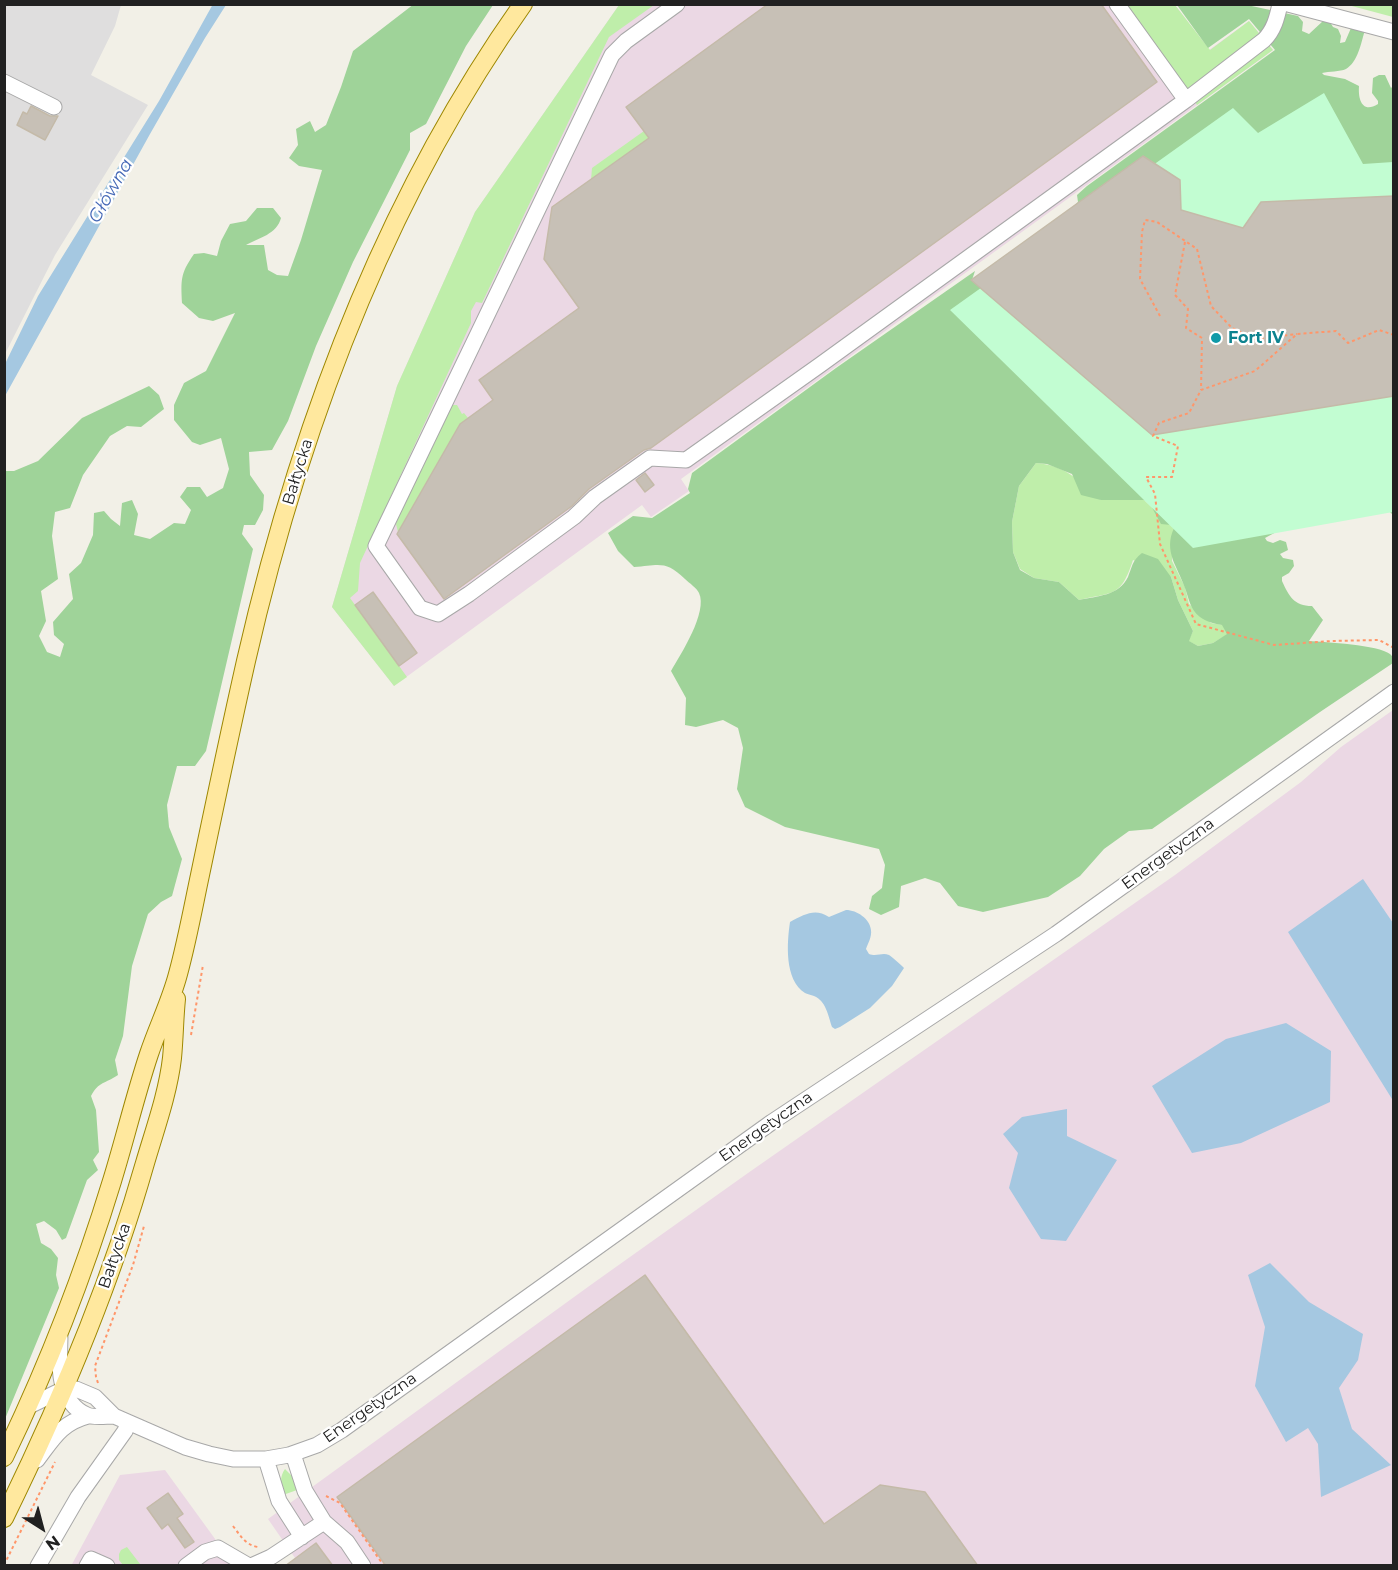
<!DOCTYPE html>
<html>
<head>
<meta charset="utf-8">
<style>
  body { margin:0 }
  #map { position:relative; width:1398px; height:1570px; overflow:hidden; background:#f2f0e7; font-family:Montserrat,sans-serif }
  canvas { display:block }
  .frame { position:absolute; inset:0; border:6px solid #212121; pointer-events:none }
  .north { position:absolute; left:12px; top:1498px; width:60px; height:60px; -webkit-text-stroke:4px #fff; paint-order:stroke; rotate:144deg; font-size:16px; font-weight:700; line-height:24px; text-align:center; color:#212121 }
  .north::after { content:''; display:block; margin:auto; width:21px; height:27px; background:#212121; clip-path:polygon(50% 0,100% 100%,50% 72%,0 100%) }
</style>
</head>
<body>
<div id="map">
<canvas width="1398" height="1570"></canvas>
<div class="frame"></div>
<div class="north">N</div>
</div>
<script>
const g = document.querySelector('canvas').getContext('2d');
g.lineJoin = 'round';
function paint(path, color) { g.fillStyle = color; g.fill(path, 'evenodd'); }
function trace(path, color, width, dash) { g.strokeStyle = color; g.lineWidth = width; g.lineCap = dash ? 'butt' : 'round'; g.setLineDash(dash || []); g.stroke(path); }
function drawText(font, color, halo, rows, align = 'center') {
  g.font = font + ' Montserrat,sans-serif'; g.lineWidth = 4.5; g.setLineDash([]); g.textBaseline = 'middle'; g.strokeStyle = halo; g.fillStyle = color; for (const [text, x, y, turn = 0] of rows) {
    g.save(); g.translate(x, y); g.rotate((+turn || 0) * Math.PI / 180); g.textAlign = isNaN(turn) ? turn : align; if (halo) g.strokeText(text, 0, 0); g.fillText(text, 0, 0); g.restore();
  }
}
paint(new Path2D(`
  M5,5H121L115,26L91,75L148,105L55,255L5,354Z`), '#dfdede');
paint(new Path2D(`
  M619,5H1175L1209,50L1249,21L1273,50L681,479L689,491L651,517L642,505L394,686L332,607L397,386L475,212Z
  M1393,710V1565L333,1566L321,1549L297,1565L293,1560L295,1558L268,1519L592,1284L748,1173L1175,875L1301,782L1341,747Z
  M165,1470L234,1565L71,1566L120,1475Z`), '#ebd8e4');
paint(new Path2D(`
  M619,5H654L609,37L482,303L476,302L471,311V323L360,563L358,591L350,598L407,677L394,686L332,607L397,386L475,212Z
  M1125,5H1175L1210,50L1249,21L1273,50L1197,105Z
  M1348,5H1393V17Z
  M644,131L649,138L591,180L592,168Z
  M452,405H457L462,414L464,413L468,418L460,424L398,532L396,524L397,520Z
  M1036,463C1065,465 1080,481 1101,500H1144L1174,528L1172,561L1185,587L1189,604L1211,623L1223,625L1228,634L1213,643L1198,646L1188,641L1193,631L1178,600L1171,577L1133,560C1121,598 1112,592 1079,600L1059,582L1034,578L1020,569L1013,552L1012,522L1019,486Z
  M285,1469L292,1476L297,1490L283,1495C281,1486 279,1477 285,1469Z
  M127,1547L140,1564L138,1565H123L119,1560V1554L121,1550Z`), '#bfeeaa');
paint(new Path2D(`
  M414,4L493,5L466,46L426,124L410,133V150L353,262L316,346L288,421L272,450L249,452L250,475L264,495L263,510L255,525H244L242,534L253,549L206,751L195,766H177L167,805L169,827L182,859L172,896L161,902L148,914L132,966L123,1036L115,1060L118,1075C105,1084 99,1081 91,1096L96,1110L99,1152L93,1160L98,1170L87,1180L66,1238L62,1240L56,1230L44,1221L36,1224L41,1243L51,1249L58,1258L56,1275L59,1288L5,1419V471H14L38,461L82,418L149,386L159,395L164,409L141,427L127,426L110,436L83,475L70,508L55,512L52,536L58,579L41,591L46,621L39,636L47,652L60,657L64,644L54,635L53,622L73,599L69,574L81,563L93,535L94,513L104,511L111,519L120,526L122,503L132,500L138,514L134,535L150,539L174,523L185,524L191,510L180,497L187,487H200L207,497L223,488L229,469L221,438L200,445L192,442L174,420V405L184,383L206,371L235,313L213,321L199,318L182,303C181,280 180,274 194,254L204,253L217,256L221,241L230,224L246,221L257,208H273L281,218C277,234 259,238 246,245H264L268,270L277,275L288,276L301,240L322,170L299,166L289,158L298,145L296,129L310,121L315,132L326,125L341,87L353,51Z
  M1177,5H1247L1298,16L1303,22L1302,31L1309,34L1323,21L1330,22L1333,27L1338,29L1341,36L1340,43L1345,42L1351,28L1365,30C1361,43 1358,62 1346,69C1340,72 1329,71 1322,73L1324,75L1345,79L1359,86C1358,99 1362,114 1378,104V101L1372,93L1373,78L1379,75H1385L1391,88L1393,86V512L1392,514L1388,510L1278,531L1265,538L1267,541L1273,543L1280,540L1286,542L1288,550L1280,554L1283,558L1293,560L1294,566L1289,573L1282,577V581C1289,596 1294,606 1312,606L1323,620L1309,641C1325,642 1379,645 1390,654C1394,658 1393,658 1393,663L1320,712L1152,829L1129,831L1104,849L1080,876L1048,897L983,912L958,906L940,883L925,878L901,886L899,907L881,915L869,909L872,896L882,888L885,865L879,849L785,827L745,807L737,789L743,748L738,728L723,720L696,727L685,725L686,698L671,671C681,654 708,612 699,593C697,588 689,583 685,579C666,560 659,565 634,567L618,551L608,533L633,516L652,518L690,493L688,489L692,473L836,368L975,271L972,280L1062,217L1078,202L1077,195L1087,186L1275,50L1249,19L1208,48ZM1036,463L1047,464L1072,474L1081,495L1101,500H1144L1150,504L1161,524L1171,525L1174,528C1163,552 1178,567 1185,588C1189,599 1190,609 1200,617C1207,622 1215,624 1222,625L1227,634L1213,643L1198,646L1189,641L1193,631L1178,600L1171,577L1158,559L1142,553C1132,561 1133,565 1128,577C1119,596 1097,596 1079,600L1059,582L1034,578L1020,570L1013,552L1012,522L1019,486Z`), '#9fd399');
paint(new Path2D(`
  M1324,93L1363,164L1393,162V512L1193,548L950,310L1233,108L1258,133Z`), '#c2fdd2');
paint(new Path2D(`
  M213,4L226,5L205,38L150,134L5,396V364L38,296L159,101Z
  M1363,879L1393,923L1394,1098L1392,1099L1288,932Z
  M846,910C857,910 870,919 871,930C872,937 868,943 866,949L869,954C877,957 882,952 889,955C891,956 901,965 904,968L892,986L870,1008L840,1027L835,1029L832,1027C828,1015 826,1001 814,996C811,995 807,994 805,993C784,980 787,942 790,922C805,914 815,908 829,917Z
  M1286,1023L1331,1051L1330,1102L1241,1143L1192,1153L1152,1086L1226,1039Z
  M1067,1109V1136L1117,1160L1066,1241L1041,1239L1009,1188L1018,1153L1003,1134L1022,1117Z
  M1270,1263L1309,1302L1363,1334L1358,1360L1339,1388L1352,1429L1391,1465L1321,1497L1318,1444L1308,1428L1286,1442L1255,1386L1265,1327L1248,1275Z`), '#a5c8e1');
const building = new Path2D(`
  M768,4H1101L1157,82L651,448L644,450L589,489L572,506L444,599L397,534L460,424L493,400L479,380L579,308L544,259L552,207L649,138L626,107Z
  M31,106L50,116H58L45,140L17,125L23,112L27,114Z
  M1143,156L1180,180L1181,210L1243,228L1261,202L1394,196V396L1152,435L971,280Z
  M645,473L654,485L645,492L636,480Z
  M373,592L417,653L399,666L355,605Z
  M645,1275L824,1524L880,1485L925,1492L978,1566H386L337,1497Z
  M168,1493L183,1514L177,1518L194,1542L185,1548L168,1524L162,1529L147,1508Z
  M316,1543L333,1566H285Z`);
paint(building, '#c7c0b6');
trace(building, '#c4baa8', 1.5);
const minor = new Path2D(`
  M677,4L626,41L612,55L376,546L420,608L438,614L469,594L574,517L595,497L650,458L686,460L820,365L1186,100L1117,4
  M1288,4L1394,32
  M4,82L54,107
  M1186,100L1264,40C1274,30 1277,18 1280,4
  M60,1337C59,1364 57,1402 87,1415C94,1418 106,1416 114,1416
  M27,1407L64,1389H76L95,1397L114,1416L185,1447L209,1454L233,1459H266L289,1455L317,1445L342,1430L772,1122L1056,934L1394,692
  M293,1454L305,1491L324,1522
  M266,1459L279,1501L302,1537
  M37,1460C53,1439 61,1423 88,1416
  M38,1566L78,1497L125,1431L128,1423
  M87,1566L91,1559L107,1566
  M186,1566L205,1552L218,1548L249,1566
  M251,1566L271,1557L324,1522L347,1542L363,1566`);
const major = new Path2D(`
  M4,1457C47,1368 83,1276 112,1181C125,1139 135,1096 149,1054C158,1027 171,1001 178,974C187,941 193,908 200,875C215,803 230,732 246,661C299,429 384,200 523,4
  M4,1518C60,1404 110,1286 145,1163C155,1129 168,1093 172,1058C174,1038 174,1018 176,999`);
trace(minor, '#a8a8a8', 17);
trace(major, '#9d8700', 20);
trace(new Path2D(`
  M1185,242L1175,295L1188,309L1186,328L1202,338L1201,390
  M1160,316L1140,279L1142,232L1145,220L1157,222L1197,249L1211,306L1232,328L1255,339L1297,334
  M1394,335L1379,330L1348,343L1336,331L1297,334L1255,371L1201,390L1189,413L1159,423L1153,436L1178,446L1172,477H1146L1155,494L1160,544L1196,624L1274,645L1332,641L1379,640L1394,648
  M191,1035L203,965
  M98,1383L96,1377L95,1366L133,1265L144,1226
  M326,1496L340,1503L384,1566
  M233,1526C240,1535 245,1545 258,1547
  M4,1565L55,1462`), '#ff966a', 2, [3, 3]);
trace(minor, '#fff', 15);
trace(major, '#ffe89e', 18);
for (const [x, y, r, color] of [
  [1216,338,6,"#0f9aa8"]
]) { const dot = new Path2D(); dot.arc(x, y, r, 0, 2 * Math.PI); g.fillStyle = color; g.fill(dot); trace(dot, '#fff', 2); }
drawText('bold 16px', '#0d838f', '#fff', [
  ["Fort IV",1228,338]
], 'left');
drawText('16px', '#212121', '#fff', [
  ["Bałtycka",298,472,-73],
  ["Energetyczna",1168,854,-36],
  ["Energetyczna",766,1127,-35],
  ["Bałtycka",115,1256,-71],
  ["Energetyczna",370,1408,-35]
]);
drawText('italic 18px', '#4669b7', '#fff', [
  ["Główna",111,191,-60]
]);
</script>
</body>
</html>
